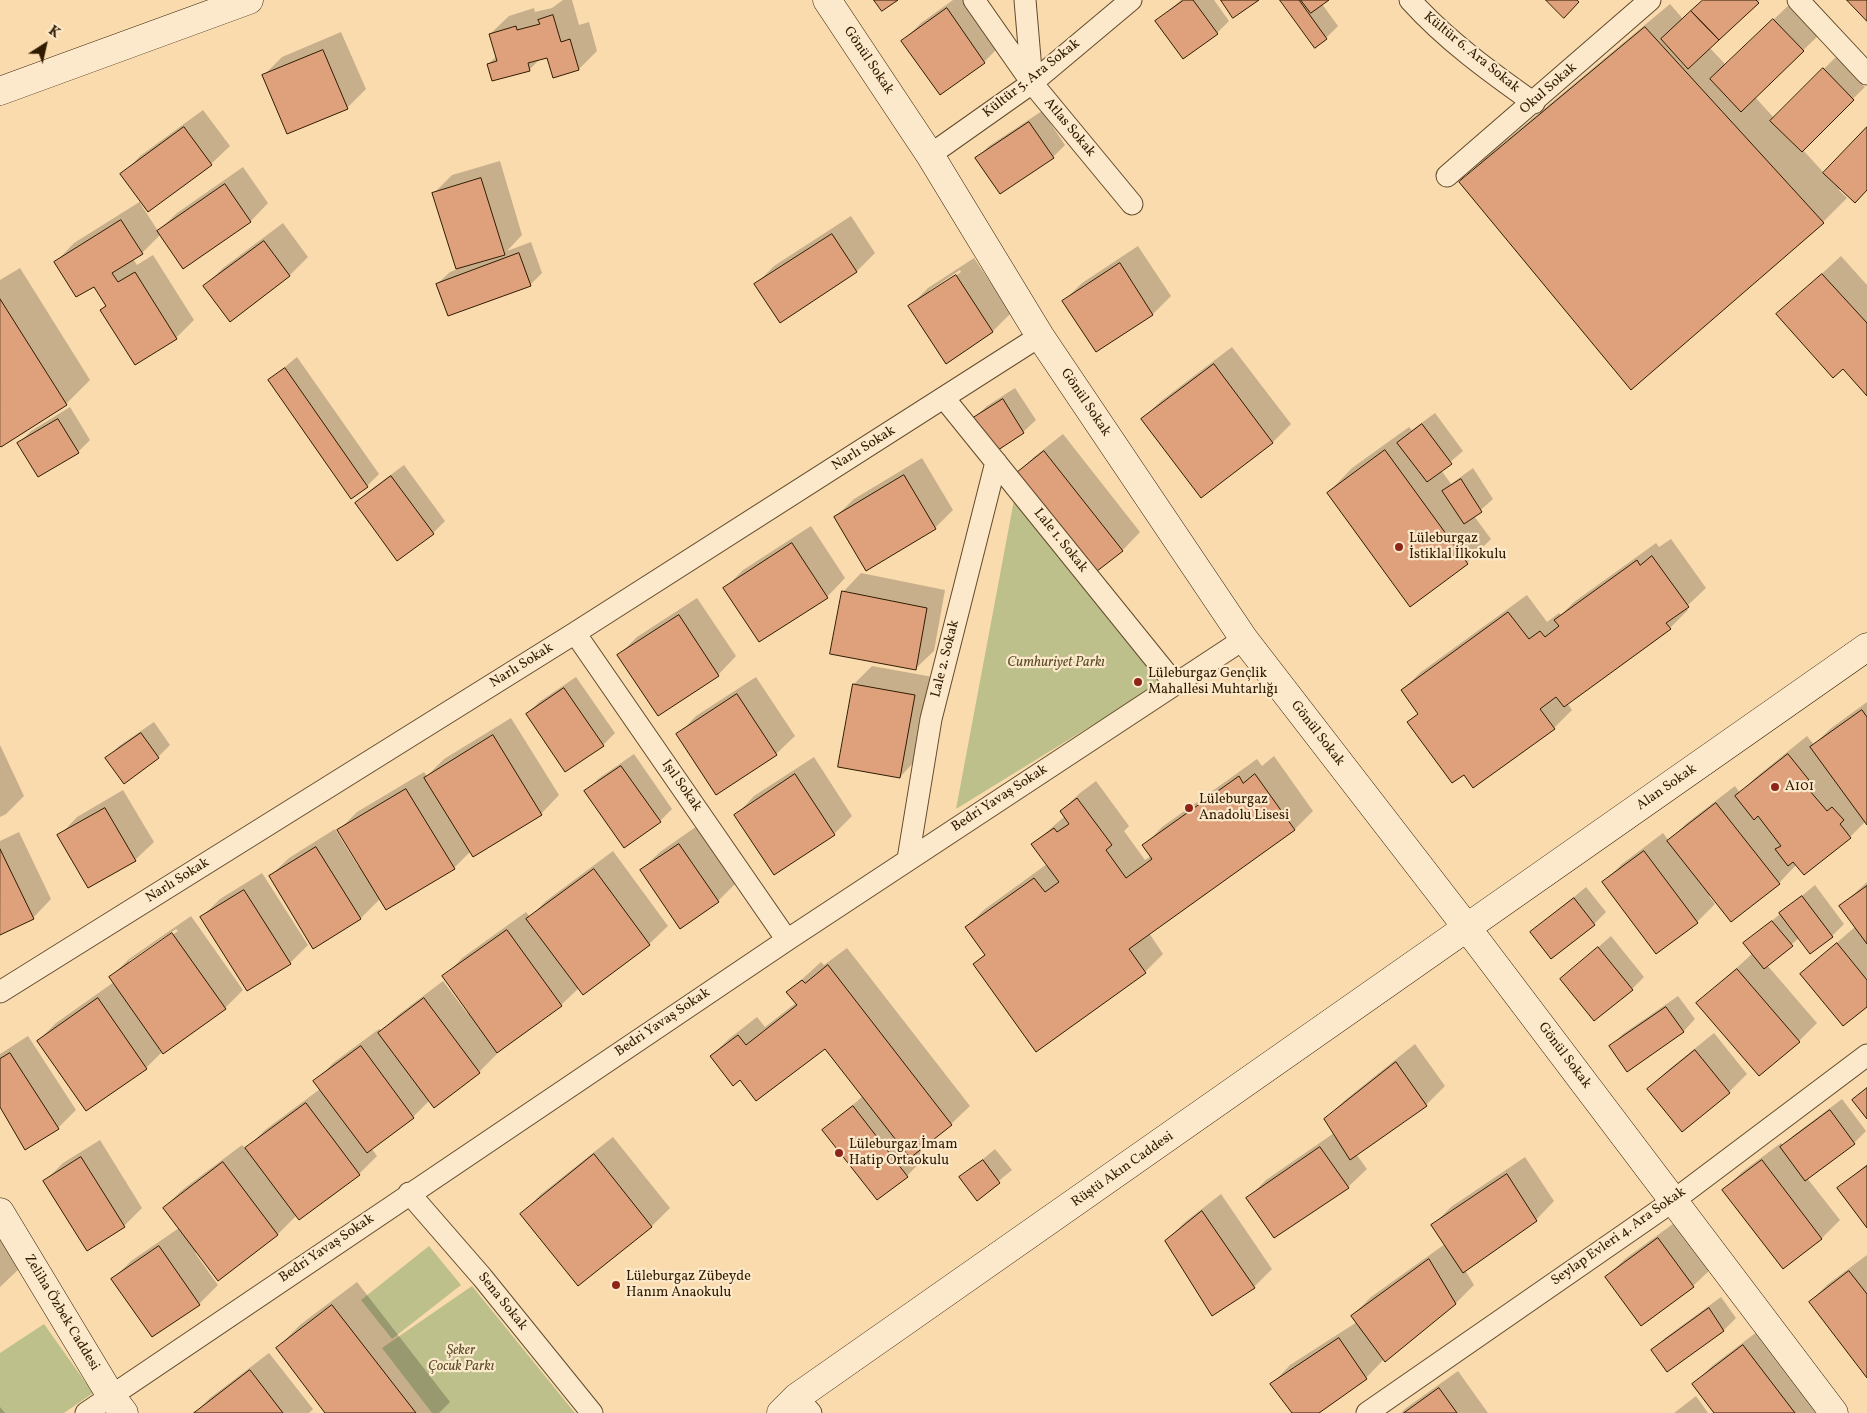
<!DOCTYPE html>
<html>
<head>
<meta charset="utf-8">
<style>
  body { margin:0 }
  #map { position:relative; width:1867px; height:1413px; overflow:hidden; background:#fadbae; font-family:Vollkorn,serif }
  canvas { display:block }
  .north { position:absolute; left:20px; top:20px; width:50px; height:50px; -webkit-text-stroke:4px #fce8ca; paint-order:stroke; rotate:35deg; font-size:14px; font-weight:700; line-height:20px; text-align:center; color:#301b00 }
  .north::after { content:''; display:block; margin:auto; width:18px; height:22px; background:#301b00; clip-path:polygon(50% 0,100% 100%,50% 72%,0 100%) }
</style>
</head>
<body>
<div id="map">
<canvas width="1867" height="1413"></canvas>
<div class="north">K</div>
</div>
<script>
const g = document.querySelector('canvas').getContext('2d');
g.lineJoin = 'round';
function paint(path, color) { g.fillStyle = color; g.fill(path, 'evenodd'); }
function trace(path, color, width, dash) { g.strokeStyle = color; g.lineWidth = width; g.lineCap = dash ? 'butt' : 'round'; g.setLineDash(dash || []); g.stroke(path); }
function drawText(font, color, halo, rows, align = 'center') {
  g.font = font + ' Vollkorn,serif'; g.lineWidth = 4.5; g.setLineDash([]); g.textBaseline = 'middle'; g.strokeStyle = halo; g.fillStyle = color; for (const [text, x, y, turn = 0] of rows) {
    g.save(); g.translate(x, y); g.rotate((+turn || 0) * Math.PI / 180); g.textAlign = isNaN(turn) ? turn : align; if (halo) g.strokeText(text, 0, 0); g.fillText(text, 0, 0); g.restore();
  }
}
paint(new Path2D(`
  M1014,500L1164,681L956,809Z
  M429,1246L461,1285L392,1339L361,1300Z
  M472,1286L575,1413H432L382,1348Z
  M44,1324L93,1393L64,1413H0V1353Z`), '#bec08b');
paint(new Path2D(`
  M563,0H572L579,25L589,22L597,51L579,69L554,76L548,56L541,58L529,70L488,64L497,56L490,34L509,16L534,8L535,12L552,8Z
  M953,0H972L1003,43L984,62L940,94L903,41L921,23Z
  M1181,0H1214L1229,21L1217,33L1157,21Z
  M1282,0H1327L1322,4L1338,26L1326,38Z
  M1704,0H1760L1709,47L1726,65L1792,2L1822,32L1755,97L1774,118L1836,57L1865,87L1802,149L1824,173L1867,128V189L1841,188L1839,190L1847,198L1823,222L1461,182L1485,158L1670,4L1683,19Z
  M341,32L366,89L347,108L264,75L282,57Z
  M203,110L230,146L211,164L148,210L142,202L140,203L158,231L177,213L243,167L268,203L250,222L161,234L142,253L133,259L137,265L153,255L194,320L176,338L102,310L106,305L94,285L56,262L74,243L141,201L122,175L140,156Z
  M1042,111L1065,145L1053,157L977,158L989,146Z
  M500,161L522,235L507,251L531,242L542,273L530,285L437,284L450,272L457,269L434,193L452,175Z
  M851,216L875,253L857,271L756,284L774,266Z
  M283,223L308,257L290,275L230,320L205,286L223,268Z
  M1138,246L1171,296L1153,314L1096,350L1064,301L1082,283Z
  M1841,256L1867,285V394L1843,367L1778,314Z
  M974,258L1011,313L992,332L910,306L928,288ZM960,270L961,272L929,294V291Z
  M20,268L90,380L66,404L0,444V280Z
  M1232,347L1291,424L1273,442L1201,496L1142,419L1161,401Z
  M297,357L379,474L367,486L269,380Z
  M1015,388L1036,420L1023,432L974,418L987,406Z
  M70,407L90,440L78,452L19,443L31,431Z
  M1435,413L1463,451L1441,470L1451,484L1473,468L1493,499L1474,516L1491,539L1467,563L1328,493L1352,468L1409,427L1412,430Z
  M1063,434L1140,532L1122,551L1015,475L1034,457Z
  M922,458L953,510L935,528L835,517L854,499Z
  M404,465L445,521L433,533L357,503L369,491Z
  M811,526L845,578L827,597L725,588L743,570Z
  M1671,539L1706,588L1686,607L1688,610L1670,628L1567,703L1572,710L1554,728L1464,773L1409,722L1419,713L1402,690L1421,672L1527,595L1547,622L1559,613L1561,615L1574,602L1656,543L1659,547Z
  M861,573L945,590L934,651L915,669L843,592Z
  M697,598L736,656L718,675L619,655L637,637Z
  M872,666L933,677L918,758L900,777L854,684Z
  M576,677L615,733L603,745L527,714L539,702Z
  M756,677L795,736L776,754L716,793L678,735L696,716Z
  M1867,702V823L1866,821L1850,837L1804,873L1797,864L1779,883L1711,894L1709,896L1715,904L1697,922L1603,883L1622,864L1663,833L1669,841L1687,823L1735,786L1740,793L1755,778L1807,736L1814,745L1830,729Z
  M511,718L559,795L541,814L471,851L454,868L380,899L361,918L270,876L289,858L335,829L358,866L360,865L339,830L357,812L424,772L427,776L444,759Z
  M154,722L170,745L158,757L124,782L107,758L119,746Z
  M0,745L24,796L6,814L0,817Z
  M634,754L672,809L660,821L586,791L598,779Z
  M1274,756L1313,811L1295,829L1149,933L1163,954L1145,972L974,964L985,954L966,927L985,909L1047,864L1033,844L1065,816L1061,811L1080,793L1096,781L1129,826L1124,831L1145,860L1151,856L1144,846L1162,827L1257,759L1262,766Z
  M814,757L852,816L834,834L736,815L754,796Z
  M123,790L154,842L135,860L59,836L77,817Z
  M697,826L736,883L718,901L641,870L660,852Z
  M19,832L51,899L33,918L0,933V841Z
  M613,851L668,926L649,944L583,993L579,988L561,1005L496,1052L497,1054L479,1072L430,1100L413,1117L371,1148L377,1156L359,1174L297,1215L278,1234L218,1279L197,1252L195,1253L218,1285L199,1304L153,1336L113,1279L131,1261L179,1228L164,1208L182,1190L242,1145L246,1149L265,1130L320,1089L315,1082L333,1063L379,1029L381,1031L398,1015L443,981L467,1013L469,1012L444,977L462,958L526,912L530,917L546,901Z
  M262,873L308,945L290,963L202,917L220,899Z
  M1867,882V1005L1801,974L1856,926L1841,906Z
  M1815,885L1844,924L1832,936L1799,938L1767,965L1817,1023L1799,1041L1698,1003L1753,953L1745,943Z
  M1586,887L1606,912L1594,924L1532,932Z
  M191,916L243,990L225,1008L163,1051L146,1068L86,1110L38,1041L56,1023L114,982L111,977L129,959ZM176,929L178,931L129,965V961Z
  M1611,936L1644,977L1632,989L1562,979Z
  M847,948L970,1106L951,1124L919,1149L925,1157L907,1176L877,1199L824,1130L863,1096L825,1047L740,1078L711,1056L730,1038L757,1017L765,1027L796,1003L788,992L821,962L824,965Z
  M1678,996L1695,1019L1683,1032L1611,1046L1623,1034Z
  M1714,1033L1747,1074L1729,1092L1649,1089L1667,1071Z
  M28,1036L76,1110L58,1128L0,1104V1054Z
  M1415,1044L1445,1086L1426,1105L1356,1154L1367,1169L1348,1187L1248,1198L1266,1180L1334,1133L1326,1119L1344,1101Z
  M1842,1099L1866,1131L1854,1143L1807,1178L1840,1220L1822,1238L1783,1268L1724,1190L1742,1172L1781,1143L1783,1146L1794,1135Z
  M613,1137L670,1208L652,1226L578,1284L522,1214L540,1195Z
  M100,1140L142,1208L124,1226L45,1181L63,1163Z
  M995,1149L1012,1170L977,1199L961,1178Z
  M1525,1157L1554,1201L1536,1220L1465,1270L1474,1285L1456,1303L1384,1359L1366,1378L1316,1413H1293L1272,1384L1290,1365L1357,1322L1352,1316L1371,1297L1445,1244L1433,1225L1451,1207Z
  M1867,1164V1226L1839,1188Z
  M1221,1194L1272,1269L1254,1287L1166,1241L1185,1222Z
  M1677,1221L1712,1268L1693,1286L1641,1324L1606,1277L1625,1259Z
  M0,1232L21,1267L0,1287Z
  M1867,1255V1377L1810,1302L1828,1284Z
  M357,1282L450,1402L439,1413H327L277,1348L301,1324Z
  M1721,1297L1736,1318L1724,1330L1667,1370L1653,1350L1665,1338Z
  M1762,1328L1818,1413H1716L1694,1384L1712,1366Z
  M269,1353L313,1409L309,1413H195L210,1398Z
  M1458,1371L1488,1413H1401L1406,1408Z
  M1696,1396L1708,1413H1674Z
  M0,1407L5,1413H0Z`), '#0003');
const building = new Path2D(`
  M874,0H898L882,11Z
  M1184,0H1193L1218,34L1183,59L1155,21Z
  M1221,0H1259L1233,18Z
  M1280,0H1299L1327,39L1315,48Z
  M1301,0H1329L1311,13Z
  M1546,0H1577L1579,2L1564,18Z
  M1703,0H1756L1759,3L1719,40L1691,11Z
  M1847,0H1867V21Z
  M947,8L985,63L940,95L901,41Z
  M1691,11L1719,40L1688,69L1661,39Z
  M553,15L561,42L570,39L579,70L553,78L547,58L528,63L530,71L492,81L487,64L497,61L489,34L516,26L517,30L540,24L538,20Z
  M1773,19L1804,51L1741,112L1710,79Z
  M1645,27L1824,223L1631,390L1459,182Z
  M323,50L348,109L287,134L262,75Z
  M1823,68L1854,100L1802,152L1770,121Z
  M1029,122L1054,158L1000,194L975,158Z
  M184,127L212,165L148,212L120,174Z
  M1867,127V190L1855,203L1823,173Z
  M481,178L505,255L456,269L432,193Z
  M225,184L251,222L183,269L157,231Z
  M121,220L143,254L112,273L118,282L135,272L177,339L135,365L100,310L106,306L94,287L76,297L54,262Z
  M832,234L857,272L780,323L754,284Z
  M264,241L290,276L230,322L203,286Z
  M519,253L531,286L448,316L436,284Z
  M1120,263L1153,315L1096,352L1062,301Z
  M1822,274L1867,323V396L1843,369L1833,378L1776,314Z
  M956,275L993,332L946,364L908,306Z
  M0,299L67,405L1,447L0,446Z
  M1214,364L1273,443L1201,498L1141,419Z
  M285,368L368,487L351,499L268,380Z
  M1003,399L1024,433L995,452L973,418Z
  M58,419L79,453L38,477L17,443Z
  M1422,424L1452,464L1427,482L1397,443Z
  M1385,450L1468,564L1410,607L1327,493Z
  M1044,451L1123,551L1092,575L1014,475Z
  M904,475L936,529L866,571L834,517Z
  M391,476L434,534L397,561L355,503Z
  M1461,479L1482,512L1464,524L1442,491Z
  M792,543L828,598L759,642L723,588Z
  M1652,556L1689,607L1666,623L1671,629L1564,707L1556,697L1540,709L1555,729L1473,788L1464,775L1452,783L1407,722L1418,714L1401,690L1508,612L1529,639L1540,631L1545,637L1559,626L1554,620L1637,560L1640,565Z
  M842,591L927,608L916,670L830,654Z
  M679,615L719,676L658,716L617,655Z
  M853,684L915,695L900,778L838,767Z
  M564,688L604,746L565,772L526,714Z
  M737,694L777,755L716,795L676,734Z
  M1862,710L1867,717V825L1810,747Z
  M141,733L159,758L124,784L105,758Z
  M493,735L542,815L473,857L424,778Z
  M1788,754L1809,780L1804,784L1827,811L1832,807L1844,820L1840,824L1851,838L1804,875L1793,862L1788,866L1775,849L1781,846L1758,816L1754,820L1735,796Z
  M621,766L661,822L624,848L584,791Z
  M795,774L835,835L774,875L734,815Z
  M1255,774L1295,830L1129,949L1146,973L1036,1052L973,964L985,955L965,927L1034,878L1045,892L1059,882L1031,844L1054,828L1057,832L1069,824L1060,811L1077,798L1112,845L1106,850L1126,878L1152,859L1142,845L1239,776L1243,783Z
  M406,789L455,869L386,910L337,830Z
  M1716,803L1780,884L1731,922L1667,841Z
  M105,808L136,861L88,888L57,835Z
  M679,844L719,902L680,929L640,870Z
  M316,847L361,919L313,949L269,876Z
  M0,849L34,919L0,935Z
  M1644,851L1698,923L1656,954L1602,882Z
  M594,869L650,945L583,995L526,919Z
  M1867,886V944L1839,906Z
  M244,890L291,964L247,991L200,917Z
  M1802,896L1833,937L1810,954L1779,913Z
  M1574,898L1595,925L1551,959L1530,932Z
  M1772,921L1793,946L1764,969L1743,943Z
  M507,930L562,1006L497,1053L442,976Z
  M172,933L226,1009L163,1054L109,977Z
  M1837,943L1867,980V1007L1843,1026L1800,974Z
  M1598,947L1633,990L1594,1021L1560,979Z
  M828,965L952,1125L910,1158L825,1049L756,1101L740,1080L733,1086L710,1056L738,1035L746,1045L797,1005L786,992L802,980L805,983Z
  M1737,969L1800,1042L1759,1076L1696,1003Z
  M98,998L147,1069L86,1111L37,1041Z
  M424,998L480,1073L434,1108L378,1033Z
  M1666,1007L1684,1032L1627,1072L1609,1046Z
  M361,1046L414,1118L367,1153L313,1081Z
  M1695,1050L1730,1093L1682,1132L1647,1089Z
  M10,1053L59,1129L25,1150L0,1107V1059Z
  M1396,1062L1427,1106L1350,1160L1324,1119Z
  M1867,1088V1119L1852,1100Z
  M306,1103L360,1175L299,1220L245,1148Z
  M853,1106L908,1177L877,1200L822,1130Z
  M1830,1110L1855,1144L1805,1181L1780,1147Z
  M1320,1147L1349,1188L1274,1238L1246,1198Z
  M594,1154L652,1227L578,1286L520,1214Z
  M81,1157L125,1227L87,1251L43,1181Z
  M983,1160L1000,1183L977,1201L959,1177Z
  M1762,1160L1822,1239L1783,1269L1722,1190Z
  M223,1162L278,1235L218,1281L163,1208Z
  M1867,1166V1228L1837,1188Z
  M1507,1174L1537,1221L1463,1273L1431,1225Z
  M1202,1211L1255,1288L1212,1316L1165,1241Z
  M1658,1238L1694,1287L1641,1326L1605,1277Z
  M159,1246L200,1305L152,1337L111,1279Z
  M1429,1259L1456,1304L1385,1362L1351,1316Z
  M1849,1271L1867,1294V1378L1809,1302Z
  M332,1305L416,1413H325L276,1348Z
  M1709,1308L1724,1331L1667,1372L1651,1350Z
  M1339,1338L1367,1379L1319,1413H1292L1270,1384Z
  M1743,1345L1795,1413H1714L1692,1384Z
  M250,1370L283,1413H194Z
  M1439,1388L1457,1413H1404Z`);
paint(building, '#dea17c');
trace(building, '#301b00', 1);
const street = new Path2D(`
  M974,0L1032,83L1132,204
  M1025,0L1032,82
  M1410,0C1446,40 1490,72 1534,103
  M1798,0L1867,74
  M930,155L1032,83L1131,0
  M1447,176L1650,0
  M944,398L1175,684
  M575,633L787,940
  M908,859L931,719L996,462
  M0,992L575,633L1040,336
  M409,1193L482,1277L592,1413
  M797,1397L811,1413
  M86,1413L787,940L1244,639
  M1367,1413L1673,1201L1867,1055`);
const secondary = new Path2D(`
  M827,0L930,155L1040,336L1244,639L1458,916L1834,1413
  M0,91L249,0
  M0,1212L111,1396L124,1413
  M781,1413L797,1397L1867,647`);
trace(street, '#624b2c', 23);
trace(secondary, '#301b00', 29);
trace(street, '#fce8ca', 21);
trace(secondary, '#fce8ca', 28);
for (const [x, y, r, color] of [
  [1399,547,5,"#8f2418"],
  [1138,682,5,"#8f2418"],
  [1775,787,5,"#8f2418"],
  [1189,808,5,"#8f2418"],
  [839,1153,5,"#8f2418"],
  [616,1285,5,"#8f2418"]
]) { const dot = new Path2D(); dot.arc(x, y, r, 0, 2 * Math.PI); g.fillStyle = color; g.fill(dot); trace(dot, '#fce8ca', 2); }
drawText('14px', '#301b00', '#fce8ca', [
  ["Kültür 6. Ara Sokak",1471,53,39],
  ["Gönül Sokak",868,61,56],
  ["Kültür 5. Ara Sokak",1032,79,-38],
  ["Okul Sokak",1549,89,-41],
  ["Atlas Sokak",1069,128,50],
  ["Gönül Sokak",1085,403,56],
  ["Narlı Sokak",864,449,-32],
  ["Lale 1. Sokak",1060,541,51],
  ["Lale 2. Sokak",946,659,-76],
  ["Narlı Sokak",522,666,-32],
  ["Gönül Sokak",1317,734,52],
  ["Işıl Sokak",681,786,55],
  ["Alan Sokak",1667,788,-35],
  ["Bedri Yavaş Sokak",1000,799,-33],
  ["Narlı Sokak",178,881,-32],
  ["Bedri Yavaş Sokak",663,1023,-34],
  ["Gönül Sokak",1564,1056,53],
  ["Rüştü Akın Caddesi",1123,1170,-35],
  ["Seylap Evleri 4. Ara Sokak",1619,1237,-35],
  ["Bedri Yavaş Sokak",327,1249,-34],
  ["Sena Sokak",502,1302,51],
  ["Zeliha Özbek Caddesi",61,1313,59]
]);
drawText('14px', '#301b00', '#fce8ca', [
  ["Lüleburgaz",1409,539],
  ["İstiklal İlkokulu",1409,555],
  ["Lüleburgaz Gençlik",1148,674],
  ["Mahallesi Muhtarlığı",1148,690],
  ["A101",1785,787],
  ["Lüleburgaz",1199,800],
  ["Anadolu Lisesi",1199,816],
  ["Lüleburgaz İmam",849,1145],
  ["Hatip Ortaokulu",849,1161],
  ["Lüleburgaz Zübeyde",626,1277],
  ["Hanım Anaokulu",626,1293]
], 'left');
drawText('italic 14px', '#5b4d2a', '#fce8ca', [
  ["Cumhuriyet Parkı",1056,663],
  ["Şeker",461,1351],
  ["Çocuk Parkı",461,1367]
]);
</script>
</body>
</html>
